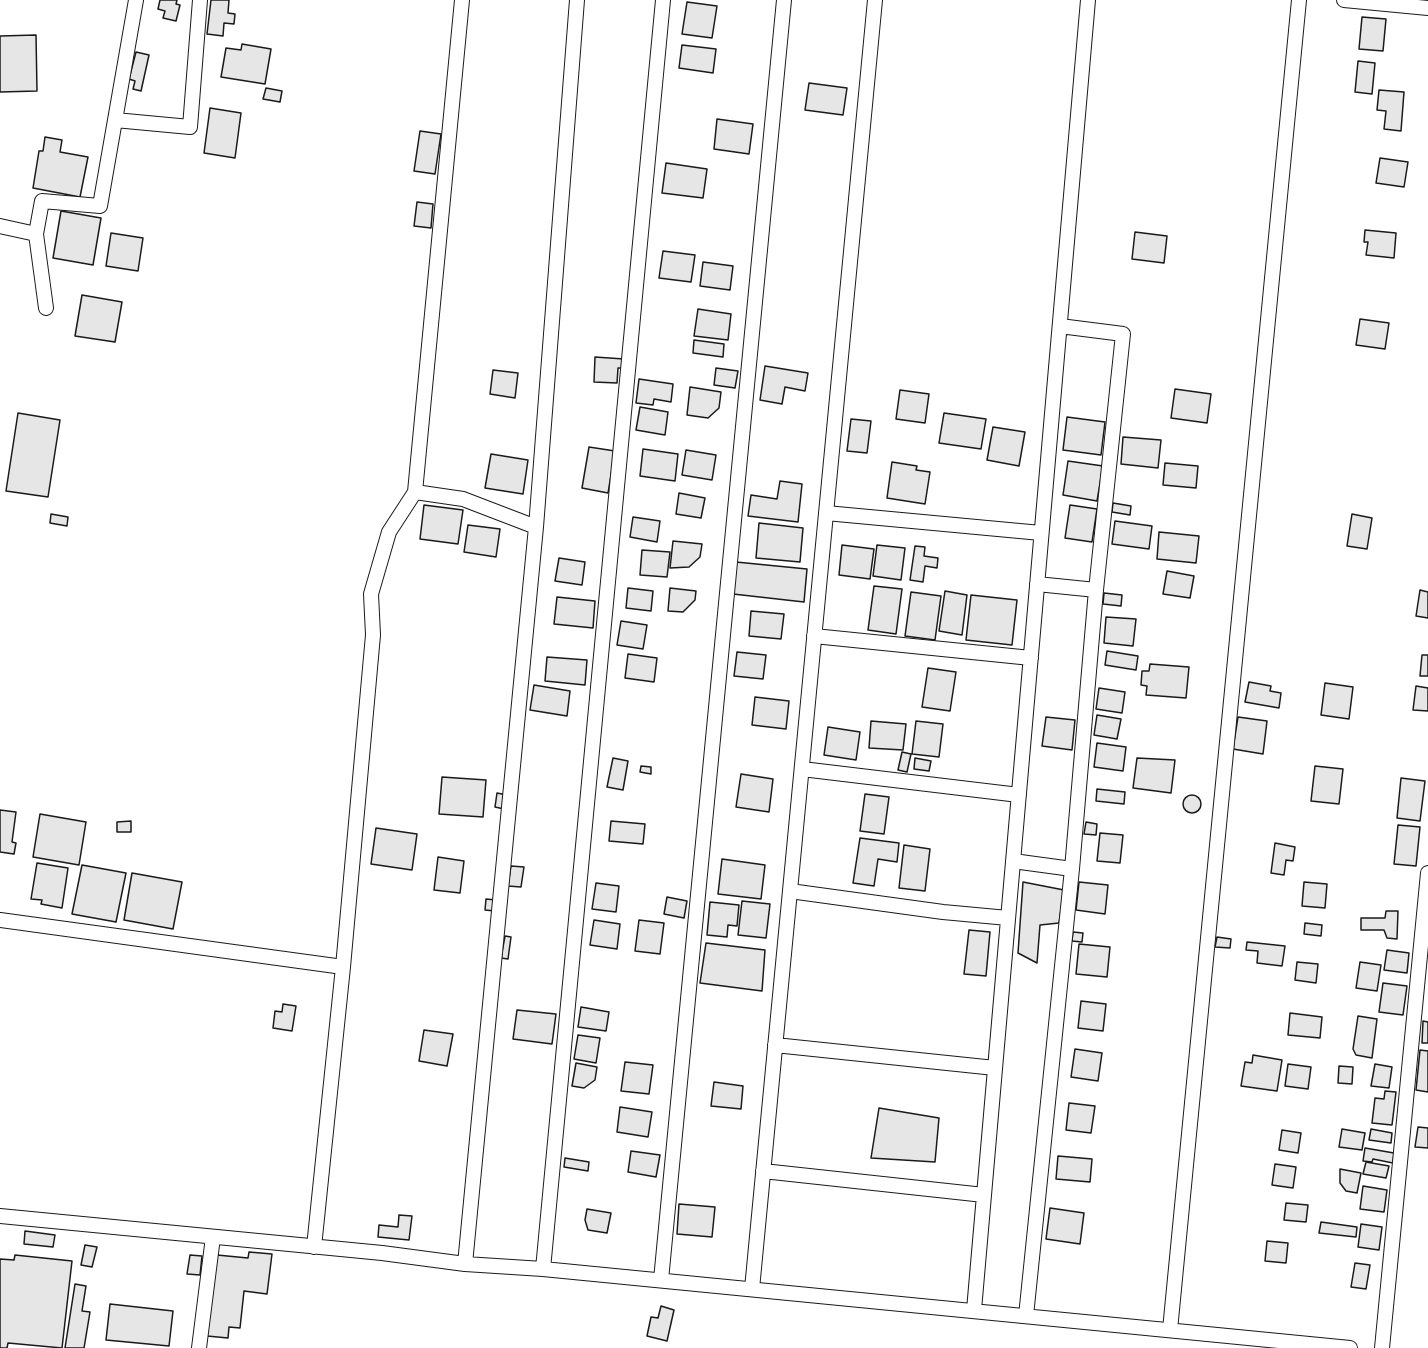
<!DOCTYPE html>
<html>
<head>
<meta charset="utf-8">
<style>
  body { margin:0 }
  canvas { display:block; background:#fff }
</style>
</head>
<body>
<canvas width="1428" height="1348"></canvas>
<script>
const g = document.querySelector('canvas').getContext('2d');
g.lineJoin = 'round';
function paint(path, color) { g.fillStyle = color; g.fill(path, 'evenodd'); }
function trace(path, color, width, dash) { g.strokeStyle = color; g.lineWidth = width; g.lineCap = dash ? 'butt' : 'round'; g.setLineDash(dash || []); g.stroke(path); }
const building = new Path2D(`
  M160,0H177L176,4L180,5L176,21L163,18L165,11L158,9Z
  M211,0H229L228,13L235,14L234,24L224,23L223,36L207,34Z
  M687,2L717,6L712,38L682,34Z
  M1362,17L1386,19L1383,51L1359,49Z
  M36,35L37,91L0,92V36Z
  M242,44L271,49L265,84L221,77L226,48L241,50Z
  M682,45L716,49L713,73L679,68Z
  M136,52L149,55L141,91L133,89L135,81L129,79Z
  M1358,61L1375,63L1372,94L1355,92Z
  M809,83L847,88L843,115L805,110Z
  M266,88L282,91L280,102L263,99Z
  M1379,90L1404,92L1401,131L1384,129L1386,111L1377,110Z
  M210,108L241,113L235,158L204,153Z
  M717,119L753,124L749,154L714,149Z
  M420,131L441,134L435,174L414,171Z
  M45,137L62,140L60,152L88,157L80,197L33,188L39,151H43Z
  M1380,158L1408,162L1404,187L1376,183Z
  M666,163L707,169L703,198L662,193Z
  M417,202L433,204L431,228L414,226Z
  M61,211L101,218L93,265L53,258Z
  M1365,230L1396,233L1394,258L1366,255L1368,242H1364Z
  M1135,232L1167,236L1164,263L1132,259Z
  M111,233L143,238L138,271L106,266Z
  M663,251L695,255L691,282L659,278Z
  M703,262L733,266L730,290L700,286Z
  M82,295L122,302L115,342L75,336Z
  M698,309L731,314L728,340L694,336Z
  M1360,319L1389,323L1385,349L1356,345Z
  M694,340L724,344L723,357L693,353Z
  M595,357L624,359L623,368H618L617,383L594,382Z
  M765,366L808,373L805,391L785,387L782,404L760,400Z
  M716,368L738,371L735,388L714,385Z
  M493,370L518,373L515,398L490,394Z
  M639,379L673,384L671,402L654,399L653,405L636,403Z
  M690,387L721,392L719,408L708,418L687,415Z
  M1175,389L1211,394L1207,423L1171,418Z
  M900,390L929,394L925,423L896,419Z
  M640,407L668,412L665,435L636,430Z
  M18,413L60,420L48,497L6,491Z
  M944,413L986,419L981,449L939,443Z
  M1067,417L1105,422L1101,455L1063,450Z
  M851,419L871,421L867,453L847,451Z
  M993,427L1025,432L1019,466L987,460Z
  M1123,437L1161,440L1158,468L1121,464Z
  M589,447L615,451L608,493L582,488Z
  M643,449L678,454L675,481L640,476Z
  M686,450L716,455L712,480L682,475Z
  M491,454L528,460L523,494L485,488Z
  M1068,461L1103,466L1097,501L1063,495Z
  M892,462L917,466L916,470L930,472L925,504L887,498Z
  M1165,463L1198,466L1196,488L1163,485Z
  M780,481L802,484L798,522L748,516L751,495L777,499Z
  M679,493L705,498L701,518L676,514Z
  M1113,503L1131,506L1130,515L1112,512Z
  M424,505L463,510L458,544L420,539Z
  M1070,505L1097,509L1092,542L1065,538Z
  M51,514L68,517L67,526L50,523Z
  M1352,514L1372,518L1367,549L1347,546Z
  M633,517L660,521L657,542L630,537Z
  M1115,521L1152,526L1149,549L1112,544Z
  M759,523L803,528L800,562L756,558Z
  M468,525L500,529L496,557L464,552Z
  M1159,532L1199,536L1196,563L1157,559Z
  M673,541L702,544L700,557L689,567L670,568Z
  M842,545L874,549L870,579L839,575Z
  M877,545L905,548L901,580L873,576Z
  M915,546L925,547L924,556L938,558L937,568L925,566L923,582L910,580Z
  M642,550L670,552L667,577L640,575Z
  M559,558L585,562L582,585L555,581Z
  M736,562L807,569L804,602L733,594Z
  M1167,571L1194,576L1190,598L1163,594Z
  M874,586L902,589L896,634L868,630Z
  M628,588L653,591L651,611L626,608Z
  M670,588L696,591L695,600L683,612L668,611Z
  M1420,590L1428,592V618L1416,616Z
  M945,591L967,595L962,635L939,631Z
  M911,592L941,596L935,640L905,636Z
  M1104,593L1122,595L1121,606L1103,604Z
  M971,595L1017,600L1012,645L966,640Z
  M557,597L595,601L593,628L554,624Z
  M751,611L784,614L781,639L749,636Z
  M1106,617L1136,619L1133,646L1104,643Z
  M621,621L647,625L643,649L617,645Z
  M1107,651L1138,656L1136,670L1105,665Z
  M737,652L766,655L763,679L734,676Z
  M628,654L657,658L654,682L625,678Z
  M1422,655H1428V676H1420Z
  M547,657L587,660L585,685L545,681Z
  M1150,664L1189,667L1186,698L1146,695L1147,686L1141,685L1142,671H1149Z
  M928,668L956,672L950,711L922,707Z
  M1249,682L1271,686L1270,691L1281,693L1279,708L1245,702Z
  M1325,683L1353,687L1349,719L1321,715Z
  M534,685L570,691L567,716L530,710Z
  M1416,686L1428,688V711L1413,710Z
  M1099,688L1125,692L1122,713L1096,709Z
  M755,697L789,701L786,729L752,725Z
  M1097,715L1121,719L1117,739L1094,735Z
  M1046,717L1075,720L1072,750L1042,746Z
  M1238,717L1267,721L1263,754L1233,749Z
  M871,721L906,724L903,750L869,748Z
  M916,721L943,724L939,757L912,754Z
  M828,727L860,732L856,760L824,755Z
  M1097,743L1126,747L1123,771L1094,767Z
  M902,752L911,754L907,772L898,770Z
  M613,758L628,761L623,790L607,787Z
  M915,758L931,761L929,771L914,769Z
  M1137,758L1175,760L1171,793L1133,788Z
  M641,766L651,767V774L640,772Z
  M1315,766L1343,769L1339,804L1311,801Z
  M741,774L773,779L769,812L736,807Z
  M442,777L486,780L483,817L439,814Z
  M1401,778L1425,781L1420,821L1397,818Z
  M1097,789L1125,792L1124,804L1096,801Z
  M497,793L507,795L504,809L495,807Z
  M865,794L889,797L884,834L860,831Z
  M1183 804a9 9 0 1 1 18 0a9 9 0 1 1-18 0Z
  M0,810L16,812L12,842L16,843L14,854L0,852Z
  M40,814L86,822L79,865L33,857Z
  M131,821V832H117V822Z
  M611,821L645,824L643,844L609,841Z
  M1086,822L1097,824L1096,835L1084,834Z
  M1398,825L1420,827L1416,866L1394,864Z
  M376,828L417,834L412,870L371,864Z
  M1100,833L1123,835L1120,863L1097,861Z
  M860,838L899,843L897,862L878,859L874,886L853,883Z
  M1275,843L1295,847L1293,861L1286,860L1284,875L1271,873Z
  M904,845L930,849L925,891L899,888Z
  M438,857L464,861L460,893L434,890Z
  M722,859L765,865L761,899L718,894Z
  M37,863L68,868L62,908L41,904L42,900L31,899Z
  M82,865L126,873L116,922L72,914Z
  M511,866L524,867L521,887L508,886Z
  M132,873L182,882L173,929L124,920Z
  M1023,882L1064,890L1059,923L1040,925L1037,963L1018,953Z
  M1079,882L1108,885L1105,914L1076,910Z
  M1304,882L1327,884L1325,908L1302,906Z
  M596,883L619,886L616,912L592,909Z
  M667,897L687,901L684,918L664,914Z
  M486,899L496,900L495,911L485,910Z
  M742,901L770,904L766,938L738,935Z
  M710,902L739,905L737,926L728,925L727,937L707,935Z
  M1386,911H1398L1397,939L1387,938L1384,930H1361V918H1385Z
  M594,920L620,924L617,949L590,945Z
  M639,920L664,923L660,954L635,951Z
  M1305,923L1322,925L1321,936L1304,934Z
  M969,930L990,932L986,976L964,974Z
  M1073,932L1083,933L1082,942L1072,941Z
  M505,936L511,937L508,959L501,958Z
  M1217,937L1231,939L1230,948L1215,947Z
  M1247,942L1285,946L1282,966L1257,963L1258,951L1246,950Z
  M706,943L765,950L762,991L700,983Z
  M1079,944L1110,947L1107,977L1076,974Z
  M1387,950L1409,953L1407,973L1384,970Z
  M1297,962L1318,964L1316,983L1295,980Z
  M1360,962L1381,965L1377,991L1356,988Z
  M1383,983L1407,986L1403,1015L1379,1012Z
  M1081,1001L1106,1004L1103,1031L1078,1028Z
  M283,1004L296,1006L292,1031L273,1028L275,1011L282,1012Z
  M581,1007L609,1012L606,1031L578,1027Z
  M517,1010L556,1014L552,1044L513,1039Z
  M1290,1013L1322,1017L1320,1038L1288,1035Z
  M1358,1016L1377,1019L1372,1058L1356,1055L1353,1049Z
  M1423,1021L1428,1022V1043H1422Z
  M424,1030L453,1034L447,1066L419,1061Z
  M578,1035L600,1038L596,1063L574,1059Z
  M1075,1049L1102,1053L1098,1081L1071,1077Z
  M1420,1050L1428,1051V1092L1416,1090Z
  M1253,1055L1282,1060L1277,1091L1241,1086L1245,1062L1252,1063Z
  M625,1062L653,1065L649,1094L621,1091Z
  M576,1063L597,1067L595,1080L584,1088L572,1086Z
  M1288,1064L1311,1067L1308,1089L1285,1086Z
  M1375,1064L1392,1067L1389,1088L1371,1086Z
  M1339,1066L1353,1067L1352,1084L1338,1083Z
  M714,1082L743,1086L741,1109L711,1106Z
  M1385,1091L1396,1092L1392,1125L1372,1123L1375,1098L1384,1099Z
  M1069,1103L1095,1106L1091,1133L1066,1130Z
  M620,1107L652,1112L648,1137L617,1132Z
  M879,1108L939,1118L935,1162L871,1158Z
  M1418,1127L1428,1128V1148L1415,1147Z
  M1342,1129L1365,1133L1362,1150L1339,1147Z
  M1371,1129L1392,1133L1391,1143L1369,1140Z
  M1282,1130L1301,1133L1298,1153L1279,1150Z
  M1365,1148L1394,1153L1393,1163L1373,1159L1372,1162L1363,1161Z
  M631,1151L660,1155L656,1177L628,1172Z
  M1058,1156L1092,1159L1090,1182L1056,1179Z
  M565,1158L589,1162L588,1171L564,1167Z
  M1366,1162L1389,1166L1386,1178L1363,1174Z
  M1275,1164L1296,1167L1293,1188L1272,1185Z
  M1340,1169L1361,1173L1357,1193L1346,1191L1340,1183Z
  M1363,1186L1387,1190L1384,1212L1360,1209Z
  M1286,1203L1308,1205L1306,1222L1284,1220Z
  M679,1204L715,1207L712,1237L677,1234Z
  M1050,1208L1084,1213L1080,1244L1046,1239Z
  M587,1209L611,1213L607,1233L588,1230L585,1220Z
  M399,1215L412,1216L409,1240L378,1237L379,1225L398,1227Z
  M1321,1222L1357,1227L1356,1237L1319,1233Z
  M1361,1224L1382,1227L1379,1250L1358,1247Z
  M25,1231L55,1235L53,1247L24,1244Z
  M1267,1241L1288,1243L1286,1263L1265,1261Z
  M85,1245L97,1247L92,1267L81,1265Z
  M249,1252L272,1254L267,1294L244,1291L240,1328L229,1327L228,1338L207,1336L217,1255L248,1258Z
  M15,1255L72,1261L62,1348L8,1343L7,1348H0V1259L14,1260Z
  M190,1255L202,1256L200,1275L187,1274Z
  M1355,1263L1370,1265L1366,1289L1351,1287Z
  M75,1284L86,1286L82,1311L90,1312L84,1348H65Z
  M110,1304L173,1311L169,1346L106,1340Z
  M661,1306L674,1310L667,1341L647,1336L651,1317L658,1318Z`);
paint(building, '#e6e6e6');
trace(building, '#1a1a1a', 1.5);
const minor = new Path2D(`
  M1344,0L1428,8
  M115,120L190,127L200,0
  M0,226L36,234
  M46,308L36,234L42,201L100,206L136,0
  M415,492L463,499L536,527
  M826,513L1041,533
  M1037,584L1096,590L1123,334L1060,326
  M814,636L1031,658
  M802,769L1019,795
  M1013,861L1072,869
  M790,891L943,912L1008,918
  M0,920L343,967
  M775,1045L995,1068
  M763,1171L984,1195
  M0,1216L382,1253L465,1264L543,1269L1350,1348
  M314,1247L343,967L373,635L371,594L389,532L415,492L462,0
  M465,1264L536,527L577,0
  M543,1269L663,0
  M661,1280L784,0
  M752,1289L875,0
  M974,1310L1088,0
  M1026,1316L1072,869L1096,590
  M1170,1330L1299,0
  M199,1348L213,1237
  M1382,1348L1428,873`);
trace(minor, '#1a1a1a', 16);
trace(minor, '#fff', 14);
</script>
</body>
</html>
